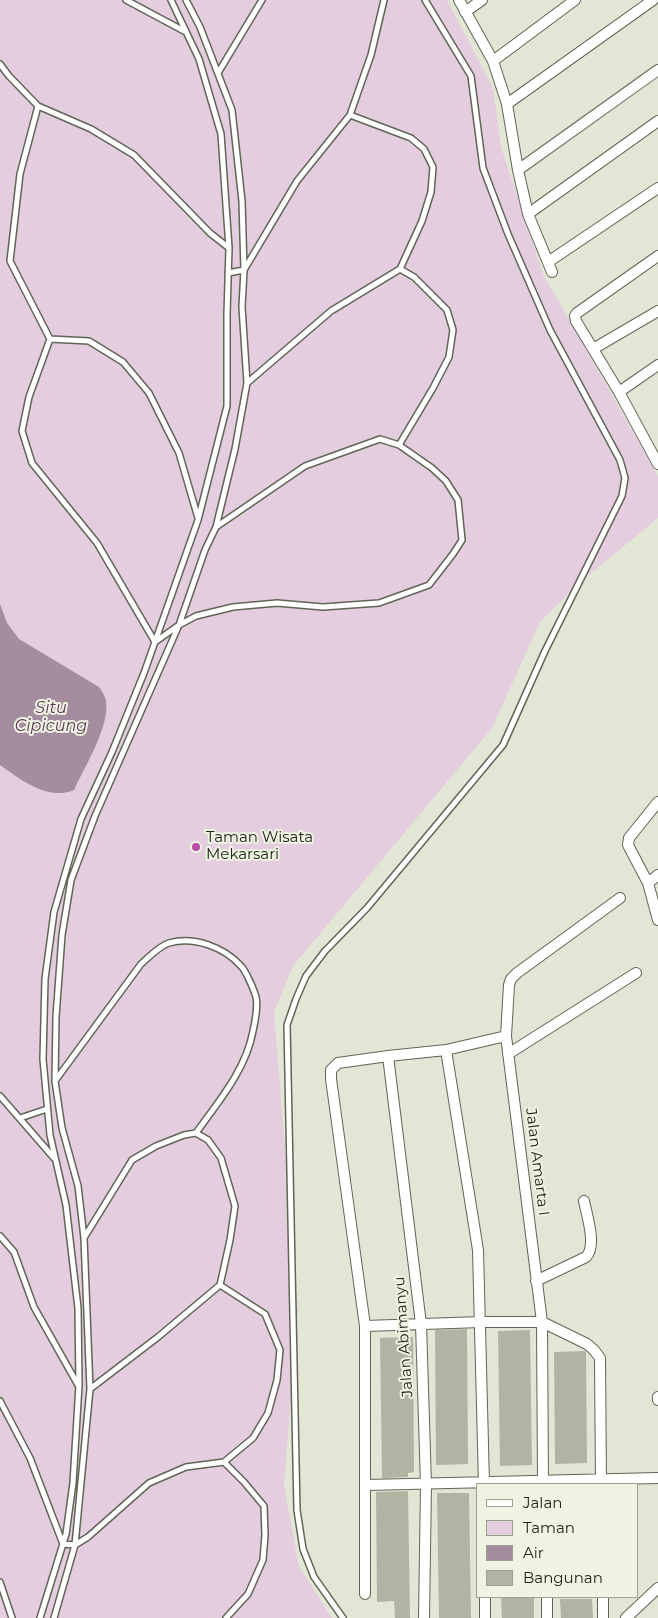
<!DOCTYPE html>
<html>
<head>
<meta charset="utf-8">
<style>
  body { margin:0 }
  #map { position:relative; width:658px; height:1618px; overflow:hidden; background:#e2e6d5; font-family:Montserrat,sans-serif }
  canvas { display:block }
  .legend { position:absolute; left:476px; top:1483px; width:162px; height:115px; box-sizing:border-box; background:#eff4e2; border:1px solid #9da194; margin:0; padding:6px 9px; list-style:none; font-size:15px; color:#23241e }
  .legend li { display:flex; align-items:center; gap:10px; height:25px }
  .legend b { width:25px; border:1px solid #9da194 }
</style>
</head>
<body>
<div id="map">
<canvas width="658" height="1618"></canvas>
<ul class="legend">
<li><b style="height:6px;background:#fff"></b>Jalan</li>
<li><b style="height:14px;background:#e4cdde"></b>Taman</li>
<li><b style="height:14px;background:#a58c9f"></b>Air</li>
<li><b style="height:14px;background:#afb4a3"></b>Bangunan</li>
</ul>
</div>
<script>
const g = document.querySelector('canvas').getContext('2d');
g.lineJoin = 'round';
function paint(path, color) { g.fillStyle = color; g.fill(path, 'evenodd'); }
function trace(path, color, width, dash) { g.strokeStyle = color; g.lineWidth = width; g.lineCap = dash ? 'butt' : 'round'; g.setLineDash(dash || []); g.stroke(path); }
function drawText(font, color, halo, rows, align = 'center') {
  g.font = font + ' Montserrat,sans-serif'; g.lineWidth = 4; g.setLineDash([]); g.textBaseline = 'middle'; g.strokeStyle = halo; g.fillStyle = color; for (const [text, x, y, turn = 0] of rows) {
    g.save(); g.translate(x, y); g.rotate((+turn || 0) * Math.PI / 180); g.textAlign = isNaN(turn) ? turn : align; if (halo) g.strokeText(text, 0, 0); g.fillText(text, 0, 0); g.restore();
  }
}
paint(new Path2D(`
  M0,0H447L493,88L501,147L543,274L658,476V518L577,585L540,622L492,728L293,966L274,1012L298,1310L284,1485L299,1566L332,1618H0Z`), '#e4cdde');
paint(new Path2D(`
  M0,604L7,623L19,639L99,687C102,691 105,696 106,701C110,726 85,766 74,790C48,801 21,780 0,765Z`), '#a58c9f');
paint(new Path2D(`
  M467,1329L468,1464L436,1465L435,1330Z
  M530,1330L532,1465L500,1466L498,1331Z
  M413,1337L414,1472L408,1473V1477L382,1478L380,1338Z
  M585,1351L586,1352L587,1463L555,1464L554,1352Z
  M408,1491L410,1618H395L394,1601L377,1602L376,1492Z
  M437,1493H469L471,1618H439Z
  M501,1597H534V1618H502Z
  M560,1599H592L593,1618H561Z`), '#afb4a3');
const service = new Path2D(`
  M126,0L184,31
  M384,0L371,55L350,115L411,138L424,149L433,167L431,192L422,221L400,269
  M0,64L9,76L38,106L91,129L134,155L210,233L229,248
  M218,73L262,0
  M38,106L20,174L10,261L50,339L89,341L123,362L149,393L179,453L198,518
  M228,273L244,270L297,181L350,115
  M50,339L29,397L22,431L32,463L97,543L155,642L179,625L196,616L233,607L277,603L323,607L379,603L429,585L453,554L462,540L458,500L446,481L432,468L399,445L380,439L305,466L216,527
  M247,383L331,311L400,269L414,277L447,310L453,330L449,357L433,388L399,445
  M55,1081L141,964C149,957 159,946 169,943C194,936 224,947 241,966C246,971 254,990 256,997C258,1006 255,1022 253,1031C246,1070 218,1102 196,1133
  M0,1096L54,1158
  M20,1118L47,1109
  M0,1236L14,1252L34,1307L78,1385
  M84,1238L132,1160L156,1146L184,1135L196,1133L208,1140L221,1158L235,1206L230,1240L220,1285
  M90,1389L158,1337L220,1285L265,1314L280,1350L277,1380L268,1413L253,1438L224,1462
  M0,1401L30,1458L63,1544L75,1545L88,1537L149,1483L186,1467L224,1462L244,1482L264,1506L265,1535L263,1560L248,1594L226,1618
  M0,1582L12,1618
  M40,1618L66,1534L73,1483L79,1385L78,1308L66,1205L50,1135L43,1059L45,979L54,912L81,819L112,752L144,673L198,520L227,406V314L229,248L221,134L199,59L171,0
  M54,1618L75,1545L90,1389L84,1238L78,1186L62,1128L55,1081L56,1017L62,935L71,880L95,816L179,625L205,550L216,527L235,449L247,383L242,307L244,270L242,201L232,110L200,27L186,0
  M343,1618L314,1577L303,1549L297,1510L287,1025L296,999L306,976L325,951L367,908L503,745L545,651L622,496L625,478L620,460L550,330L508,234L483,168L471,76L425,0`);
const minor = new Path2D(`
  M459,0L493,61L507,104L518,170L528,214L552,272
  M465,12L482,0
  M493,61L575,0
  M507,104L653,0
  M518,170L658,70
  M528,214L658,121
  M658,256L577,313L575,316L576,321L619,392L658,464
  M548,262L658,188
  M593,349L658,311
  M619,392L658,365
  M658,802L629,838L628,845L648,883L658,920
  M648,883L658,875
  M446,1050L478,1250L484,1484
  M508,1054L636,973
  M388,1056L421,1324L426,1485L424,1618
  M536,1281L586,1257C597,1246 587,1216 584,1201
  M365,1326L481,1322H542L587,1344L594,1350L600,1358L601,1484
  M658,1397V1400
  M543,1484L542,1322L506,1036L509,985L511,979L517,973L620,898
  M366,1485L658,1478
  M365,1594V1326L331,1079V1070L338,1063L388,1056L446,1050L506,1036
  M485,1597V1618
  M547,1597V1618
  M603,1597V1618
  M626,1618L658,1588`);
trace(service, '#616556', 8);
trace(minor, '#616556', 12);
trace(service, '#fff', 5);
trace(minor, '#fff', 10);
for (const [x, y, r, color] of [
  [196,847,5,"#b94aa7"]
]) { const dot = new Path2D(); dot.arc(x, y, r, 0, 2 * Math.PI); g.fillStyle = color; g.fill(dot); trace(dot, '#eff4e2', 2); }
drawText('15px', '#23241e', '#eff4e2', [
  ["Taman Wisata",206,838],
  ["Mekarsari",206,855]
], 'left');
drawText('15px', '#23241e', '#eff4e2', [
  ["Jalan Amarta I",537,1162,83],
  ["Jalan Abimanyu",404,1337,-94]
]);
drawText('italic 16px', '#5d3755', '#eff4e2', [
  ["Situ",51,708],
  ["Cipicung",51,726]
]);
</script>
</body>
</html>
